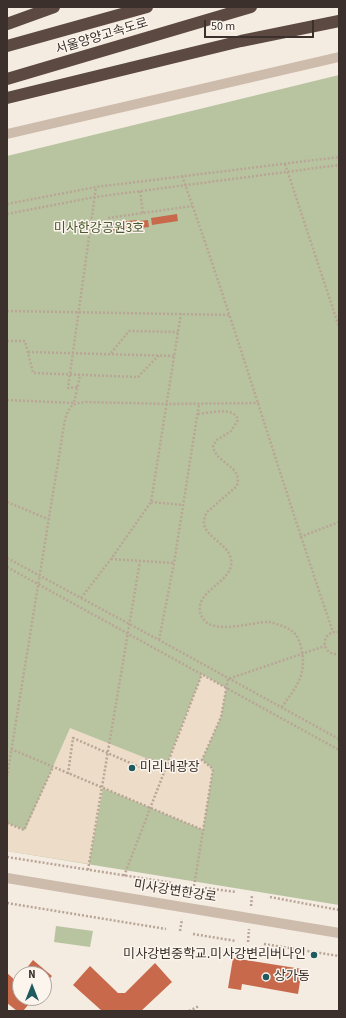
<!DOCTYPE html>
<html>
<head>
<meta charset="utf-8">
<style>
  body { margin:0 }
  #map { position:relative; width:346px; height:1018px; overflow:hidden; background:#f4ebe1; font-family:"Source Sans 3",sans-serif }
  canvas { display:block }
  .frame { position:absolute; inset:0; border:8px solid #3b302b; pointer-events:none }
  .north { position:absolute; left:12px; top:966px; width:40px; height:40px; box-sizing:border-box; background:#fbf5ee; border:1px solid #aea6a0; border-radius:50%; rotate:0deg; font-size:11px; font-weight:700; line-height:16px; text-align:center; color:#3b302b }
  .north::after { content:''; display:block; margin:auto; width:14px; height:18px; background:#1f5a5e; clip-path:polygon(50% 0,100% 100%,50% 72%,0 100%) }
  .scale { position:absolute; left:204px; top:20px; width:110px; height:18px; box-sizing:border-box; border:2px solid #3b302b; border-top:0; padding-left:5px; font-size:12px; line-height:14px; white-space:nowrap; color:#3b302b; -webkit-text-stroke:3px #fbf5ee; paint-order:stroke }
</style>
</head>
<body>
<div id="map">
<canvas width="346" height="1018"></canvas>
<div class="frame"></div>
<div class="north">N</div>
<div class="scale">50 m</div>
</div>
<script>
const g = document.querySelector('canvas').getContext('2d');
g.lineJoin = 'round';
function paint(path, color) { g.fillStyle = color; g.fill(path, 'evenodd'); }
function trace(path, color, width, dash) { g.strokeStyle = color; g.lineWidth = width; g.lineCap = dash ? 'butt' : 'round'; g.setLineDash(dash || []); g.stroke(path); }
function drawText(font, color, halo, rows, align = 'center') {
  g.font = font + ' "Source Sans 3","Noto Sans KR",sans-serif'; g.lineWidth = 3; g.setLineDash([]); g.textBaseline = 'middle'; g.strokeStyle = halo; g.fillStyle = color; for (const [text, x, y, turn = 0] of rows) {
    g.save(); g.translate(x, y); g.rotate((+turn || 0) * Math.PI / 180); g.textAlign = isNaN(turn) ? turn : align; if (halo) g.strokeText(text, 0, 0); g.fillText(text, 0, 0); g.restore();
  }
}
paint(new Path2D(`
  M339,75V905L7,851V156Z
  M56,926L93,931L90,947L54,942Z`), '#b8c4a0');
paint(new Path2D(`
  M202,674L226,688L221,717L202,760L213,769L203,830L103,788L89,864L7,851V823L25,830L70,728L166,766Z`), '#ecdcc8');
paint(new Path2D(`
  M177,214L178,221L152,225L151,218Z
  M137,220L138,227L129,228L128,221Z
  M148,220L149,227L140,228L139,221Z
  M127,221L128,228L119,230L118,223Z
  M118,223L119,230L110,231L109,224Z
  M233,958L302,969L298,994L242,984L241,990L228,988Z
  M33,960L52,976L44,985V974H22Z
  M155,963L172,982L141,1011H102L73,985L90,966L118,993H125Z
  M7,973L16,981L20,976V998H34L23,1011H17L7,1003Z`), '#c8694b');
trace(new Path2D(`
  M285,164L339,327
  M182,176C236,327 281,481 333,632
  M140,191L143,213
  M7,204L96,187L339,157
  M7,214L95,197L339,165
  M108,218L192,206
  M7,311L230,315
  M7,341H25L33,373L138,377L159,355
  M28,352L174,356
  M111,353L129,331L178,332
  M77,387L68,388L96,187
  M7,400L74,403L80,375
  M198,414C209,413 235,406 238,420L231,431L217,440L213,445C214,464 243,464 237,486L207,512C194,535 227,540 231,559C236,583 189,591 202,617C212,636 251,622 268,622C273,622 278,625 283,626C294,631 298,635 301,647C308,673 296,688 281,708
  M7,502L48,519
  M151,502L183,505
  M300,537L339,522
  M7,558L159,640L339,739
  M111,559L174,563
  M7,567L339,750
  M81,598L111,559L151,502L181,313
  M339,632C320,630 320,656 339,654
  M159,640L174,563L199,404
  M11,749L203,830
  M68,774L73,738L142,768L147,758L166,766
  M7,777L65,419C70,405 72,403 86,402L167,404L259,403
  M7,823L24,830L53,767
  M7,857L173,883
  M88,870L140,561
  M124,876L202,674
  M194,886L213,769L202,760L221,717L228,679L325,646
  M205,888L236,892
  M186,896L187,885
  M270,897L339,910
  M7,903L166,929
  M251,906L252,895
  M180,931L182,919
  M193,934L236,941
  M248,942L249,929
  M264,944L339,956
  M189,1011L199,1006`), '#b9a596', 2.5, [2, 2]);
trace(new Path2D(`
  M7,134L339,57
  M7,878L339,933`), '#cdbbac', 10);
trace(new Path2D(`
  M7,24L54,7
  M7,46L147,7
  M7,79L251,7
  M7,98L241,41L339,21`), '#5c4a42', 12);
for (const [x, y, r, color] of [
  [132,768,4,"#1f5a5e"],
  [314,955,4,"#1f5a5e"],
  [266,977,4,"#1f5a5e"]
]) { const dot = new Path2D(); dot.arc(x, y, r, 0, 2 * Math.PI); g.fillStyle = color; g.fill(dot); trace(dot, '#fbf5ee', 1.5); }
drawText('13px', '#3b302b', '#fbf5ee', [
  ["서울양양고속도로",102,37,-17],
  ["미사강변한강로",175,892,9]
]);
drawText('13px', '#4a5a2e', '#fbf5ee', [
  ["미사한강공원3호",99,229]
]);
drawText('13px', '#3b302b', '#fbf5ee', [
  ["미리내광장",140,768],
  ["미사강변중학교.미사강변리버나인",306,955,"right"],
  ["상가동",274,977]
], 'left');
</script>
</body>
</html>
